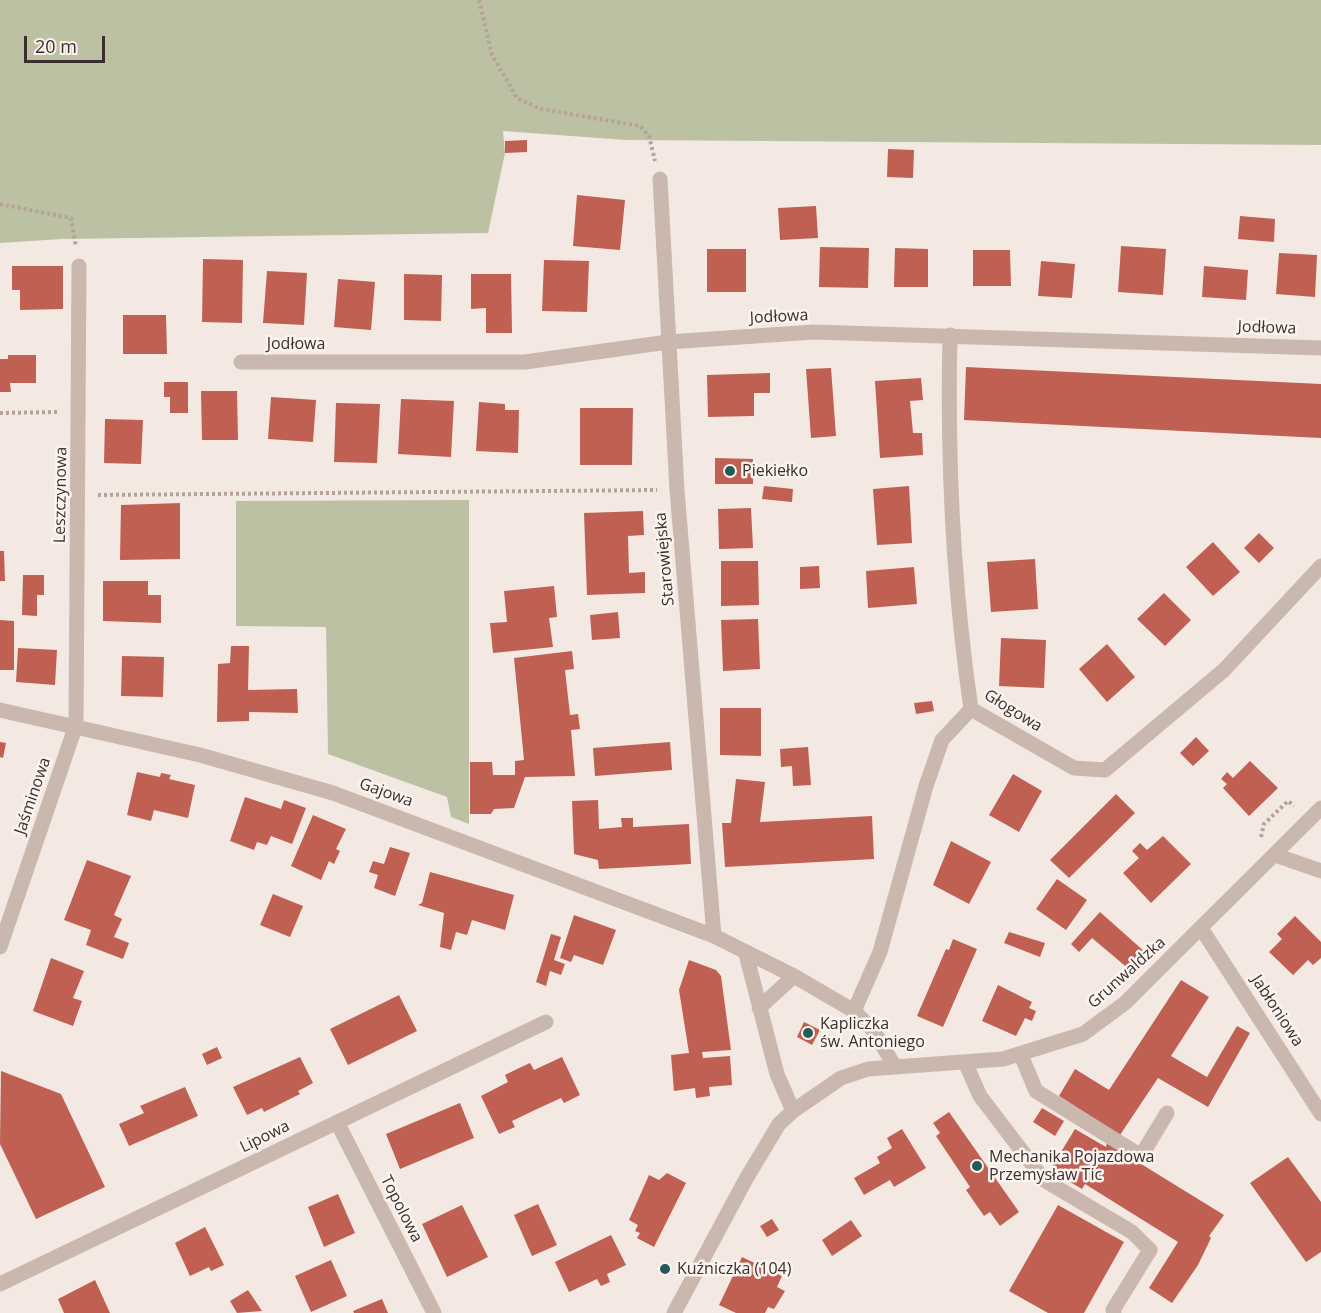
<!DOCTYPE html>
<html>
<head>
<meta charset="utf-8">
<style>
  body { margin:0 }
  #map { position:relative; width:1321px; height:1313px; overflow:hidden; background:#f3e9e2; font-family:"Open Sans",sans-serif }
  canvas { display:block }
  .scale { position:absolute; left:24px; top:36px; width:81px; height:27px; box-sizing:border-box; border:3px solid #3a2f2c; border-top:0; padding-left:8px; font-size:18px; line-height:21px; white-space:nowrap; color:#3a2f2c; -webkit-text-stroke:4px #faf3ef; paint-order:stroke }
</style>
</head>
<body>
<div id="map">
<canvas width="1321" height="1313"></canvas>
<div class="scale">20 m</div>
</div>
<script>
const g = document.querySelector('canvas').getContext('2d');
g.lineJoin = 'round';
function paint(path, color) { g.fillStyle = color; g.fill(path, 'evenodd'); }
function trace(path, color, width, dash) { g.strokeStyle = color; g.lineWidth = width; g.lineCap = dash ? 'butt' : 'round'; g.setLineDash(dash || []); g.stroke(path); }
function drawText(font, color, halo, rows, align = 'center') {
  g.font = font + ' "Open Sans",sans-serif'; g.lineWidth = 5; g.setLineDash([]); g.textBaseline = 'middle'; g.strokeStyle = halo; g.fillStyle = color; for (const [text, x, y, turn = 0] of rows) {
    g.save(); g.translate(x, y); g.rotate((+turn || 0) * Math.PI / 180); g.textAlign = isNaN(turn) ? turn : align; if (halo) g.strokeText(text, 0, 0); g.fillText(text, 0, 0); g.restore();
  }
}
paint(new Path2D(`
  M0,0H1321V145L626,140L503,131L505,153L488,233L62,239L0,243Z
  M469,500V824L451,817L447,797L328,754L326,627L236,626V501Z`), '#bbc1a2');
paint(new Path2D(`
  M527,140V152L505,153V141Z
  M888,149L914,150L913,178L887,177Z
  M577,195L625,200L620,250L573,246Z
  M816,206L818,238L780,240L778,208Z
  M1240,216L1275,219L1274,242L1238,239Z
  M1121,246L1166,249L1163,295L1118,292Z
  M820,247L869,248L868,288L819,287Z
  M895,248L928,249V287H894Z
  M707,249H746V292H707Z
  M973,250H1010L1011,286H973Z
  M1279,253L1317,255L1315,297L1276,294Z
  M203,259L243,260L242,323L202,322Z
  M544,260L589,261L587,312L542,311Z
  M1041,261L1075,264L1072,298L1038,296Z
  M12,266H63V309L20,310V290H12Z
  M1204,266L1248,270L1246,300L1202,297Z
  M267,271L307,273L304,325L263,323Z
  M404,274L442,275L441,321L404,320Z
  M471,274H511L512,333H486V308L471,309Z
  M338,279L375,282L371,330L334,327Z
  M123,315H166L167,354H123Z
  M8,355H36V383H10L11,392H0V359H8Z
  M966,367L1321,384V438L964,420Z
  M831,368L836,436L811,438L806,369Z
  M770,373V393H754V416L708,417L707,375Z
  M921,378L923,400L910,401L913,433H922L923,455L880,458L875,381Z
  M164,382H188V413H170V397H164Z
  M201,391H237L238,440H202Z
  M271,397L316,400L313,442L268,439Z
  M401,399L454,401L451,457L398,454Z
  M479,402L505,404V410H519L518,453L476,451Z
  M336,403L380,404L377,463L334,462Z
  M580,408H633L632,465H580Z
  M105,419L143,420L141,464L104,463Z
  M715,458L753,459V484H715Z
  M764,486L793,489L792,502L762,499Z
  M909,486L912,543L877,545L873,489Z
  M180,503V559L120,560L121,505Z
  M751,508L753,548L719,549L718,509Z
  M643,511L644,535L628,536L629,573L645,572V593L587,595L584,513Z
  M1259,533L1274,548L1259,563L1244,548Z
  M1213,542L1240,572L1213,596L1186,567Z
  M0,551H4L5,581H0Z
  M1035,559L1038,609L991,612L987,562Z
  M721,561H758L759,605L721,606Z
  M819,566L820,588L800,589V567Z
  M914,567L917,604L868,608L866,571Z
  M23,575H44V595H37V616L22,615Z
  M103,581H148V595H161V623L103,621Z
  M554,586L557,617L549,618L553,647L493,653L490,623L507,622L504,591Z
  M1164,593L1191,620L1165,646L1137,619Z
  M618,612L620,638L592,640L590,615Z
  M758,619L760,669L723,671L721,620Z
  M0,620L14,621V670H0Z
  M1001,638L1046,640L1044,688L999,686Z
  M1107,644L1135,677L1107,702L1079,669Z
  M231,646H249L248,690L297,689L298,713L249,712V721L217,722L218,664L230,663Z
  M18,648L57,650L55,685L16,682Z
  M572,651L574,669L565,670L570,715L578,714L580,729L571,730L575,776L525,777L514,808L494,809L491,814H470V762H492L493,775H515V761L524,760L514,658Z
  M122,656L164,657L163,697L121,696Z
  M932,701L934,711L916,714L914,703Z
  M720,708H761V756L720,755Z
  M1196,737L1209,751L1193,766L1180,753Z
  M0,742L6,743L3,758L0,757Z
  M670,742L672,770L595,776L593,748Z
  M808,747L811,785L793,786L792,766L781,767L780,749Z
  M1250,761L1278,788L1249,816L1223,788L1227,784L1221,779L1227,772L1233,778Z
  M137,772L160,777L161,773L171,775L169,779L195,785L188,818L154,810L151,821L127,815Z
  M1013,774L1042,791L1019,832L989,815Z
  M736,779L765,782L760,822L872,816L874,859L725,867L722,823H731Z
  M1116,794L1135,813L1069,878L1050,860Z
  M245,797L281,809L284,800L306,808L292,844L271,836L267,845L257,842L254,850L230,841Z
  M598,800L599,829L622,827L621,818H633V827L689,824L691,864L599,869L598,860L574,854L572,801Z
  M313,815L346,829L336,849L340,851L334,864L329,861L321,880L291,866Z
  M1163,836L1191,864L1151,903L1123,873L1139,858L1132,851L1140,843L1147,850Z
  M951,841L991,862L969,904L933,885Z
  M390,847L410,853L395,896L374,888L378,875L369,872L373,861L384,864Z
  M87,860L131,876L114,915L122,919L114,937L129,943L123,959L86,945L91,930L64,920Z
  M430,872L514,895L505,930L472,920L467,935L456,932L451,950L440,947L444,913L418,905L422,903Z
  M1057,879L1087,900L1066,930L1036,909Z
  M273,894L303,906L290,937L260,925Z
  M1100,912L1145,952L1130,970L1092,938L1079,952L1071,944Z
  M574,915L616,930L603,965L574,955L571,962L560,958Z
  M1295,916L1321,942V958L1313,965L1308,960L1293,975L1269,952L1282,939L1277,934Z
  M1009,932L1045,943L1040,957L1004,943Z
  M551,934L561,937L554,960L565,964L561,975L550,971L546,986L536,982Z
  M953,939L977,949L943,1027L917,1016L946,949L949,950Z
  M51,958L84,971L73,998L82,1001L73,1026L33,1011Z
  M689,960L716,970L721,976L731,1050L702,1052L703,1058L730,1056L732,1085L709,1087L710,1096L696,1098L695,1088L674,1091L671,1055L689,1053L679,990Z
  M1181,980L1209,997L1171,1056L1207,1077L1237,1026L1250,1033L1208,1107L1158,1078L1120,1135L1059,1096L1075,1069L1109,1090Z
  M998,985L1032,1002L1029,1008L1036,1011L1032,1021L1025,1018L1016,1036L982,1021Z
  M399,995L417,1031L348,1065L330,1029Z
  M804,1022L820,1030L812,1045L797,1037Z
  M217,1047L222,1058L207,1065L202,1054Z
  M300,1057L313,1083L298,1091L300,1094L264,1112L262,1108L247,1115L233,1087Z
  M562,1057L580,1095L564,1103L561,1098L537,1109L512,1121L515,1127L499,1134L481,1096L508,1082L505,1075L517,1069L530,1063L534,1070Z
  M1,1071L61,1094L105,1187L36,1219L0,1144Z
  M185,1087L198,1116L129,1146L119,1124L144,1113L140,1106Z
  M460,1103L474,1138L400,1169L386,1134Z
  M1042,1108L1064,1121L1055,1136L1033,1122Z
  M949,1112L1019,1212L1000,1226L990,1212L984,1216L966,1190L970,1187L936,1136L940,1133L933,1123Z
  M902,1129L926,1168L894,1187L890,1180L864,1195L854,1178L880,1163L877,1157L892,1148L887,1138Z
  M1075,1129L1106,1147L1107,1143L1224,1215L1209,1236L1211,1238L1198,1265L1172,1303L1149,1288L1178,1242L1085,1184L1082,1189L1050,1170Z
  M1288,1157L1321,1202V1252L1306,1262L1250,1183Z
  M667,1173L686,1183L654,1247L637,1238L640,1233L635,1231L638,1225L629,1220L649,1175L659,1180Z
  M338,1194L355,1233L324,1247L308,1207Z
  M538,1204L557,1245L532,1256L514,1215Z
  M462,1205L488,1257L447,1277L422,1224Z
  M1058,1205L1124,1242L1084,1313H1048L1009,1291Z
  M772,1219L779,1230L767,1237L760,1226Z
  M851,1220L862,1236L832,1256L822,1240Z
  M205,1227L224,1265L211,1271L209,1267L190,1276L175,1243Z
  M611,1235L626,1265L607,1274L610,1282L601,1286L597,1279L569,1292L555,1262Z
  M742,1257L782,1276L777,1287L785,1291L774,1309L768,1307L765,1313H736L719,1305Z
  M331,1260L347,1296L311,1312L295,1276Z
  M95,1280L110,1313H64L58,1299Z
  M248,1290L262,1311L237,1313L230,1301Z
  M382,1299L388,1313H354L353,1311Z`), '#bf6053');
trace(new Path2D(`
  M479,0L492,55L517,98L541,109L640,126L649,136L655,161
  M0,204L71,218L76,247
  M0,413L58,412
  M98,495L657,490
  M1261,837L1264,824L1288,801L1294,806`), '#b6a298', 4, [3, 3]);
trace(new Path2D(`
  M660,179L677,490L714,936
  M950,335C947,460 953,585 971,709
  M241,362H525L668,342L814,332L1321,348
  M971,709L1074,768L1105,770L1224,670L1321,566
  M0,710L200,755L333,793L714,936L794,976L854,1011L873,1030L894,1065
  M1275,855L1321,871
  M1201,928L1321,1114
  M0,947L76,725L79,266
  M746,954L777,1074L793,1111
  M759,1008L794,976
  M854,1011L880,952L926,786L942,740L971,709
  M1021,1055L1036,1091L1141,1156L1167,1113
  M965,1062L980,1096L1044,1180L1132,1232L1150,1250L1113,1310L1114,1313
  M337,1122L434,1313
  M0,1284L546,1022
  M674,1313L746,1179L779,1124L793,1111L841,1078L868,1069L1003,1059L1083,1034L1125,1003L1321,808`), '#cab8ae', 15);
for (const [x, y, r, color] of [
  [730,471,6,"#235956"],
  [808,1033,6,"#235956"],
  [977,1166,6,"#235956"],
  [665,1269,6,"#235956"]
]) { const dot = new Path2D(); dot.arc(x, y, r, 0, 2 * Math.PI); g.fillStyle = color; g.fill(dot); trace(dot, '#faf3ef', 2); }
drawText('16px', '#3a2f2c', '#faf3ef', [
  ["Jodłowa",779,317,-3],
  ["Jodłowa",1267,328,2],
  ["Jodłowa",296,344],
  ["Leszczynowa",61,495,-89],
  ["Starowiejska",665,559,-95],
  ["Głogowa",1013,711,32],
  ["Gajowa",386,793,20],
  ["Jaśminowa",33,796,-71],
  ["Grunwaldzka",1127,973,-42],
  ["Jabłoniowa",1277,1011,57],
  ["Lipowa",265,1137,-26],
  ["Topolowa",401,1209,63]
]);
drawText('16px', '#3a2f2c', '#faf3ef', [
  ["Piekiełko",742,471],
  ["Kapliczka",820,1024],
  ["św. Antoniego",820,1042],
  ["Mechanika Pojazdowa",989,1157],
  ["Przemysław Tic",989,1175],
  ["Kuźniczka (104)",677,1269]
], 'left');
</script>
</body>
</html>
